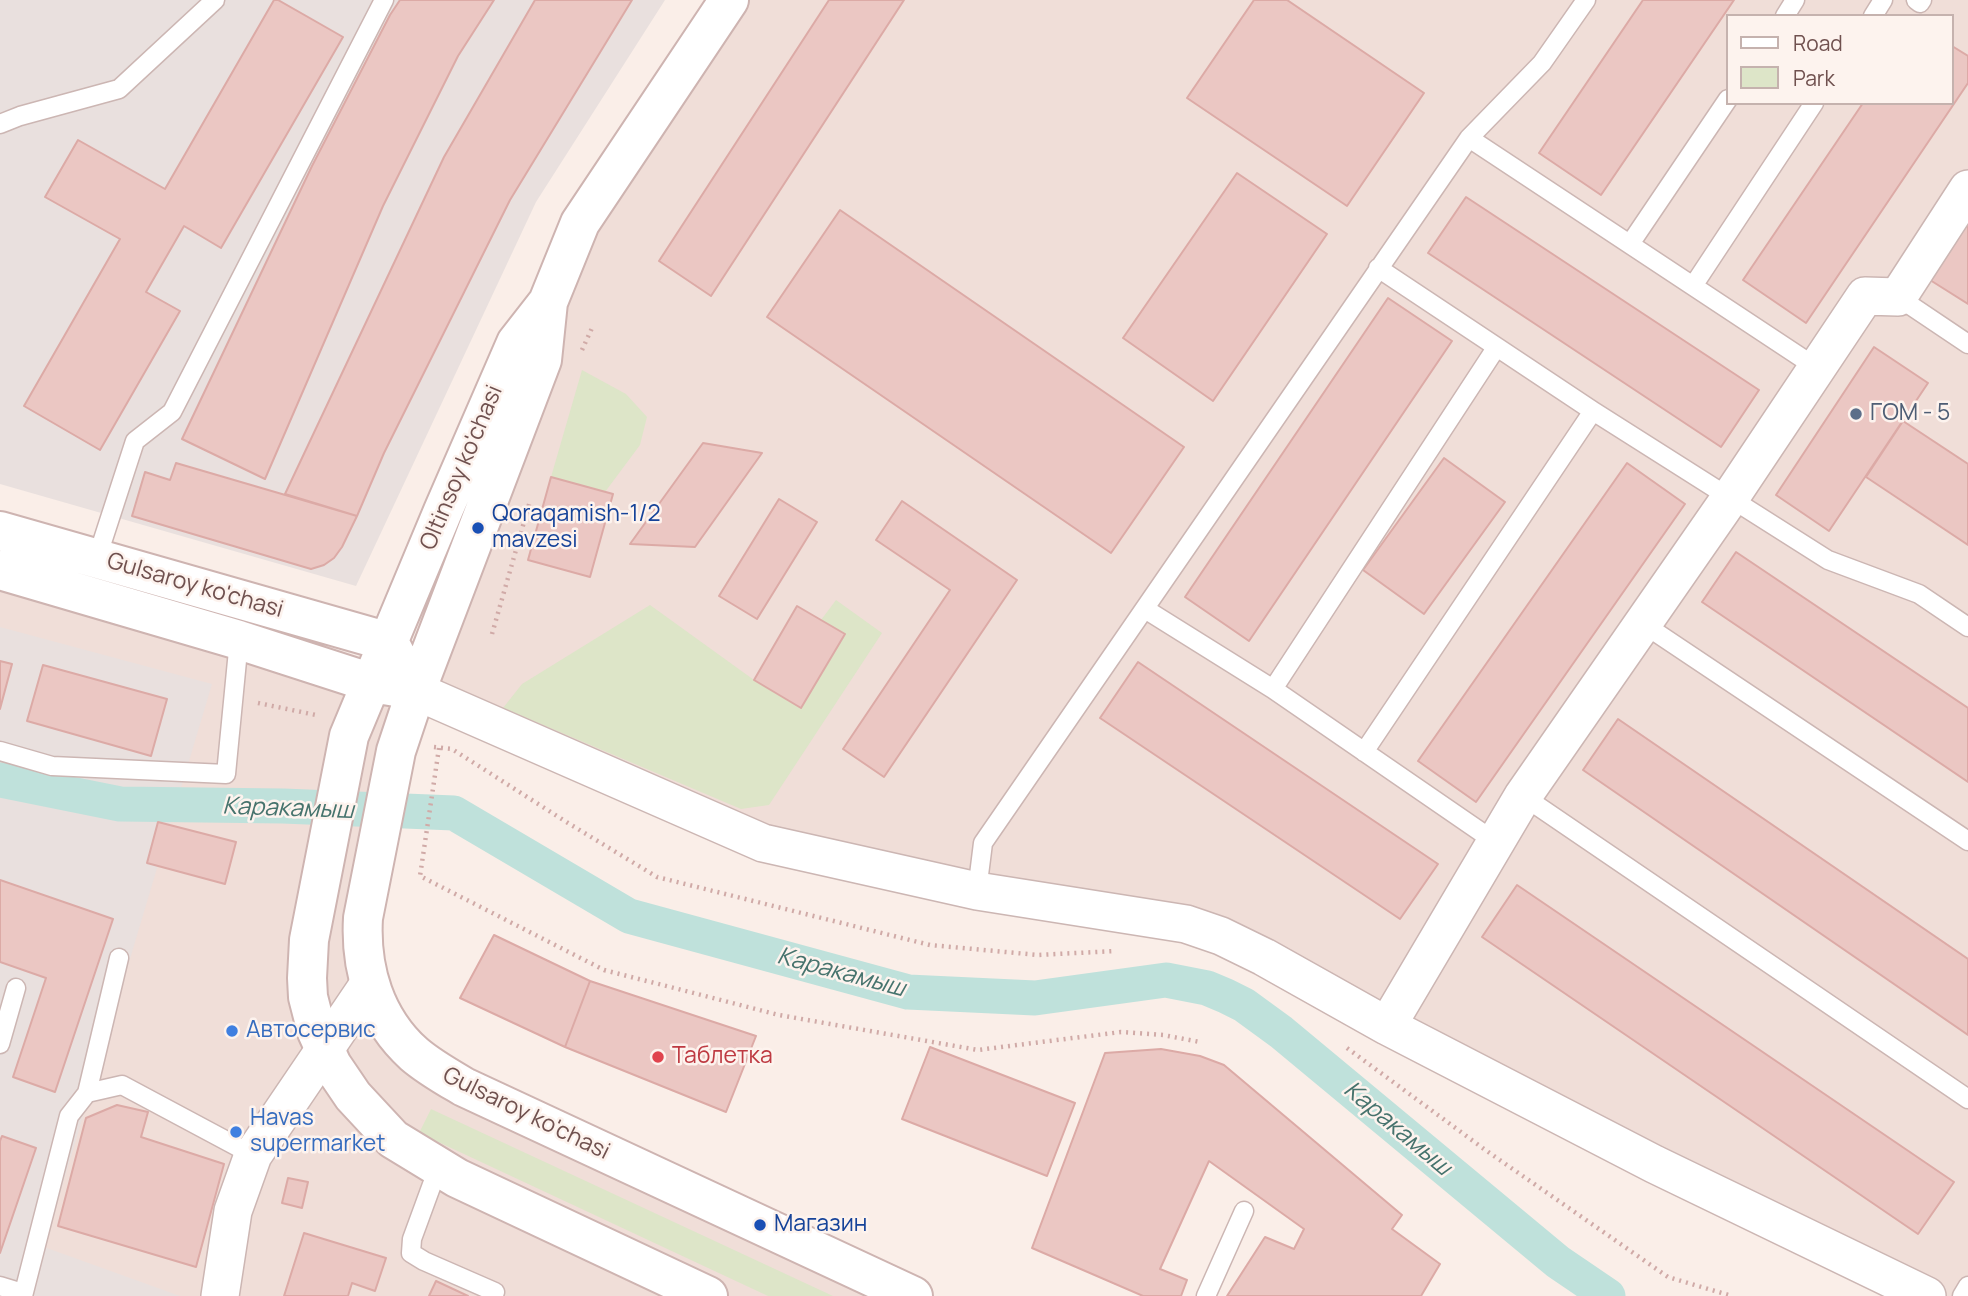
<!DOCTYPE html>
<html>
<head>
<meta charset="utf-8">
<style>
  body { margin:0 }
  #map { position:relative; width:1968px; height:1296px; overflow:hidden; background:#faeee8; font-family:Manrope,sans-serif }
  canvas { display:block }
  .legend { position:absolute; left:1726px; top:14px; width:228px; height:91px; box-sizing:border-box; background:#fdf3ee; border:2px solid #c5b2ae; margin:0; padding:9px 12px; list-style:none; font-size:21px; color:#70514f }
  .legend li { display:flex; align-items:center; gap:14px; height:35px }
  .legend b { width:35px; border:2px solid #c5b2ae }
</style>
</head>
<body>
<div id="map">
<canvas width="1968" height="1296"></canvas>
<ul class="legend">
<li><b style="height:9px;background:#fff"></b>Road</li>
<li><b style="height:19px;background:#dde5c8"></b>Park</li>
</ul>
</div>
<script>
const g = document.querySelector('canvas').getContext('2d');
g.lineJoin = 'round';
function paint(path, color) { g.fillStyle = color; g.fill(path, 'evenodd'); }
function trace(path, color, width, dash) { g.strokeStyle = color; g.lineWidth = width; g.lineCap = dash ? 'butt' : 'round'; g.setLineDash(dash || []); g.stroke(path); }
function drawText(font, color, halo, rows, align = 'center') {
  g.font = font + ' Manrope,sans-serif'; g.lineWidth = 5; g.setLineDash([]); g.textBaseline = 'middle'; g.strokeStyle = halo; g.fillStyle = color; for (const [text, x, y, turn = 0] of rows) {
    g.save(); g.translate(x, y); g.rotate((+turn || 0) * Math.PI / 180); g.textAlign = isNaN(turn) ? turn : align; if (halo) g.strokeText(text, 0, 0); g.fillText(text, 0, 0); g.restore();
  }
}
paint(new Path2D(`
  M729,0H1968V1296H1926L1264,957L763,843L416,691L368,885L400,1040L913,1296H0V575L416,691L548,302ZM1728,16H1952V103H1728Z`), '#f0ded8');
paint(new Path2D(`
  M0,0H665L536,202L356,586L0,484Z
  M0,627L212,684L44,1247L180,1296H0Z`), '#e9e0de');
paint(new Path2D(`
  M582,370L626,394L647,417L640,445L605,492L551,477Z
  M836,600L882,633L769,805L741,809L503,708L522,684L650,605L754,680L801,708L845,635L821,620Z
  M431,1109L833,1296H768L419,1133Z`), '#dde5c8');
trace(new Path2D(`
  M0,780L120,804L283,806L454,813L629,916L908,992L1035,998L1166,980L1207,988L1226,996L1244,1005L1281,1032L1558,1262L1608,1296`), '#bfe1db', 35);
const building = new Path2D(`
  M274,0H278L343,37L221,248L184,226L146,292L180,311L100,450L24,406L120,239L45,197L78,140L165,189Z
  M400,0H494L458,56L383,206L265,479L182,439L312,166L390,15Z
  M535,0H632L510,200L384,453L357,516L285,494L444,157Z
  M829,0H904L711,296L659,261Z
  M1254,0H1287L1424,93L1347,206L1187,98Z
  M1643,0H1734L1601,195L1539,153Z
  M1952,46L1968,56V83L1806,323L1743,280L1863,103H1952Z
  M1237,173L1327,234L1213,401L1123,338Z
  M1466,197L1759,390L1721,447L1428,253Z
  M840,210L1184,447L1111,553L767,317Z
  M1968,221V304L1930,280Z
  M1388,298L1452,341L1249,641L1185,597Z
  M1874,347L1928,383L1829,531L1776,495Z
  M1903,421L1968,464V545L1866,477Z
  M703,443L762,453L695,547L630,544Z
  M1444,458L1505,502L1424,614L1363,570Z
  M176,463L357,516L342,547L334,558L324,565L311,569L132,516L145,472L170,480Z
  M1627,463L1685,504L1476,802L1418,761Z
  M551,477L613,494L590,577L528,560Z
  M779,499L817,522L757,619L719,596Z
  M902,501L1017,580L884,777L843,749L950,590L876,540Z
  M1736,552L1968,708V782L1702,602Z
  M797,606L845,634L801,708L754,680Z
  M0,661L12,664L0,709Z
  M1138,662L1438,864L1400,919L1100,718Z
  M43,665L167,699L151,756L27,721Z
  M1618,719L1968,959V1035L1583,770Z
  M158,822L236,842L225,884L147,863Z
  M0,880L113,919L55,1092L13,1077L46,978L0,962Z
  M1517,885L1954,1182L1918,1234L1482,937Z
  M494,935L590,981L565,1047L460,998Z
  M590,981L756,1036L726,1112L565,1047Z
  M930,1047L1075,1103L1047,1176L902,1119Z
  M1161,1049L1200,1056L1224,1065L1402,1215L1392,1229L1440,1264L1421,1296H1227L1265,1237L1294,1249L1304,1229L1209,1161L1160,1269L1187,1280L1181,1296H1143L1032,1248L1105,1053Z
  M117,1105L148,1112L141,1137L224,1164L196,1267L58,1226L86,1118Z
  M2,1136L36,1148L0,1253V1141Z
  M288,1178L308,1182L302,1208L282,1203Z
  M304,1233L386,1258L375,1291L352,1283L348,1296H284Z
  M436,1281L468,1296H429Z`);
paint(building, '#ebc7c3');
trace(building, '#dcaaa6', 2);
const lane = new Path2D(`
  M1916,0L1920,3L1922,0
  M1785,16L1795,0
  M1873,16L1883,0
  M0,124L20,116L119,89L215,0
  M1469,138L1817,368
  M1630,244L1728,99
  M1378,268L1593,411L1828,560L1919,594L1968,627
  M1693,286L1814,103
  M1898,297L1968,344
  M97,558L135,441L172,412L384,0
  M1145,609L1273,689L1494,841
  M1642,623L1968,841
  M1273,689L1496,348
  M0,751L52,766L226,774L239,640
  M1364,752L1593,411
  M1523,796L1968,1099
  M977,891L983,843L1469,138L1542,63L1586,0
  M0,1044L16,988
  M87,1093L119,958
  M438,1168L412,1239L411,1253L424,1261L495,1292
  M0,1286L23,1293
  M23,1296L69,1116L87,1093L122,1085L253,1155
  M1206,1296L1244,1211
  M1962,1296L1968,1286`);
const street = new Path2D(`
  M416,691L763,843L977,891L1186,924L1221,936L1264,957L1387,1026L1654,1164L1927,1296
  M1387,1026L1523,796L1730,498L1865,296L1898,297L1968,189
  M220,1296L233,1211L253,1155L369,984`);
const secondary = new Path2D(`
  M548,302L542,360L416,691L396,751L363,918C360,969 375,1019 414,1054C429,1067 447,1077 464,1087L913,1296
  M0,531L389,642L401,665
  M0,570L239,640L372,683L396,687
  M708,1296L457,1178L393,1139L353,1096L332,1065L317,1032L308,997L307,978L309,940L349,736L443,511L516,343L548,302L580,223L729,0`);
trace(lane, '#ccb6b3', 21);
trace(street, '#ccb6b3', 40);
trace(secondary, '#ceb4b1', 42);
trace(new Path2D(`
  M582,350L592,328
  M492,634L530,501
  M258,703L316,715
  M434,747L452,749L568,823L657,877L930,945L1038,955L1115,951
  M439,748L420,876L604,970L779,1015L978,1050L1121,1032L1163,1035L1200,1042
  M1347,1048L1484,1149L1668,1277L1732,1296`), '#d0aaa7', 4.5, [2, 5]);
trace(lane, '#fff', 18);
trace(street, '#fff', 37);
trace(secondary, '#fff', 38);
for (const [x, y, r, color] of [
  [1856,414,7,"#5c6f8a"],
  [478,528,7,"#1a4fb4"],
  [232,1031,7,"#3f7fe0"],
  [658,1057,7,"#e0444e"],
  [236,1132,7,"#3f7fe0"],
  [760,1225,7,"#1a4fb4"]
]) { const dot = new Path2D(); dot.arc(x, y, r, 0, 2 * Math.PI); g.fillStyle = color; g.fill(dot); trace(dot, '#fdf3ee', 2.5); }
drawText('23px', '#4e5e75', '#fdf3ee', [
  ["ГОМ - 5",1870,414]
], 'left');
drawText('23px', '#70514f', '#fdf3ee', [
  ["Oltinsoy ko'chasi",462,468,-67],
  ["Gulsaroy ko'chasi",195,586,16],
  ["Gulsaroy ko'chasi",526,1114,26]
]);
drawText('23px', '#164399', '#fdf3ee', [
  ["Qoraqamish-1/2",492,515],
  ["mavzesi",492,541],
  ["Магазин",774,1225]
], 'left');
drawText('23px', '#366cbe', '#fdf3ee', [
  ["Автосервис",246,1031],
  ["Havas",250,1119],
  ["supermarket",250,1145]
], 'left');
drawText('23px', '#be3a42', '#fdf3ee', [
  ["Таблетка",672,1057]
], 'left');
drawText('italic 24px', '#46736d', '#fdf3ee', [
  ["Каракамыш",288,809,2],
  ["Каракамыш",841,973,15],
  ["Каракамыш",1397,1129,40]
]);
</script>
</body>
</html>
